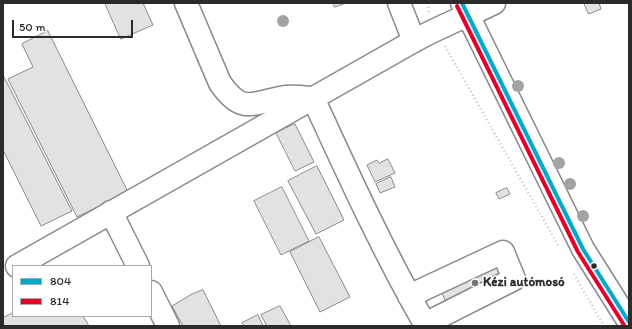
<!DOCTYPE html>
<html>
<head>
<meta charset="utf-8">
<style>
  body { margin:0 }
  #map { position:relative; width:632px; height:329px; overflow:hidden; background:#fff; font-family:Itim,sans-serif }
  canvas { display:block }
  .frame { position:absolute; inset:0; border:4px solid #2b2b2b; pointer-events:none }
  .legend { position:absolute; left:12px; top:265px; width:140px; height:52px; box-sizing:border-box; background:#fff; border:1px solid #aaa; margin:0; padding:5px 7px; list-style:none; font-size:12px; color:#2b2b2b }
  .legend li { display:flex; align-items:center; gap:8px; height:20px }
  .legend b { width:20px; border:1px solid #aaa }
  .scale { position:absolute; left:12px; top:20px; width:121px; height:18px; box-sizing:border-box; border:2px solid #2b2b2b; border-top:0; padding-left:5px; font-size:12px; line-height:14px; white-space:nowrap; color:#2b2b2b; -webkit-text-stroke:3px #fff; paint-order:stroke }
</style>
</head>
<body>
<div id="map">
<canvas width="632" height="329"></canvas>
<div class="frame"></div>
<ul class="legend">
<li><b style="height:5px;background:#00a9ce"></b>804</li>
<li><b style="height:5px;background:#e4002b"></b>814</li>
</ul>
<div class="scale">50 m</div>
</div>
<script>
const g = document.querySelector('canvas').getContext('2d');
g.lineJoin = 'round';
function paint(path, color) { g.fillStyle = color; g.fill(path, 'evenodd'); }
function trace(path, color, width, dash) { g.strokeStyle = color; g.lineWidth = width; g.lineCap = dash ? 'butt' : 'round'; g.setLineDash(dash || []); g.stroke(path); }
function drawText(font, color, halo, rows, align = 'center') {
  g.font = font + ' Itim,sans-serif'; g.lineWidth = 3; g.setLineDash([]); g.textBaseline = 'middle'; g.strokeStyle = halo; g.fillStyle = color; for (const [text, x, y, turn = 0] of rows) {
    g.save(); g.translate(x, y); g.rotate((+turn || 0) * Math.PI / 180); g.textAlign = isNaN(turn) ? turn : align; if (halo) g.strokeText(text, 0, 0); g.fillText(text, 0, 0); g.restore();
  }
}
const building = new Path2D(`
  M105,3H143L153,25L121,39Z
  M333,3H346L335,7Z
  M584,3H599L601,9L589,14Z
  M48,31L128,192L77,217L8,79L33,67L22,44Z
  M3,75L72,211L41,226L3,150Z
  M295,124L314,162L295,171L276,133Z
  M388,159L395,173L375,182L367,165L377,160L379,163Z
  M317,166L344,220L316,234L288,181Z
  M391,177L395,187L380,193L376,184Z
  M282,187L309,241L281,255L254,201Z
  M507,188L510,194L499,199L496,193Z
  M319,237L350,297L320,312L290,252Z
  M503,262L509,275L447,304L441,291Z
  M203,290L221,326H183L172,306L192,294Z
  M280,306L291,326H267L261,315Z
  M13,313V316H83L89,326H3V318Z
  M258,315L263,326H244L242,323Z`);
paint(building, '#e2e2e2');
trace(building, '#8a8a8a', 1);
const minor = new Path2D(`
  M186,3L220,83C243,116 253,102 285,97C293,96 302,97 310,98
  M399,3L414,41
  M313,98C348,174 383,251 425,324L514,279L503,252L409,296
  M111,212L138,266
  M17,266L414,41C440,26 468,16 494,3
  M151,292L168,326`);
const major = new Path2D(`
  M462,3L583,249L629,322`);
trace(minor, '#8a8a8a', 25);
trace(major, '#8a8a8a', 25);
trace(new Path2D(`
  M428,3L429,12
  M445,46L559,247
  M574,274L604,326`), '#c2c2c2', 2.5, [1, 3]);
trace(minor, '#fff', 22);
trace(major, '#fff', 22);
trace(new Path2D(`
  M462,3L583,249L629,322`), '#00a9ce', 4);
trace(new Path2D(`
  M457,6L578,252L624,325`), '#e4002b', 4);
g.fillStyle = '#a3a3a3';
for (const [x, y] of [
  [283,21],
  [518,86],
  [559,163],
  [570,184],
  [583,216]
]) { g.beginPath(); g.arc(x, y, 6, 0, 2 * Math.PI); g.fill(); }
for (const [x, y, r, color] of [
  [594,266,3.5,"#2b2b2b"],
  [475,283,4,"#757575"]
]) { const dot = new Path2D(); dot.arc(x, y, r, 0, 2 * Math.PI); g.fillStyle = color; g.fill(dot); trace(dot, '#fff', 1.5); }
drawText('bold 13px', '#2b2b2b', '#fff', [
  ["Kézi autómosó",483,283]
], 'left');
</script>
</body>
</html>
